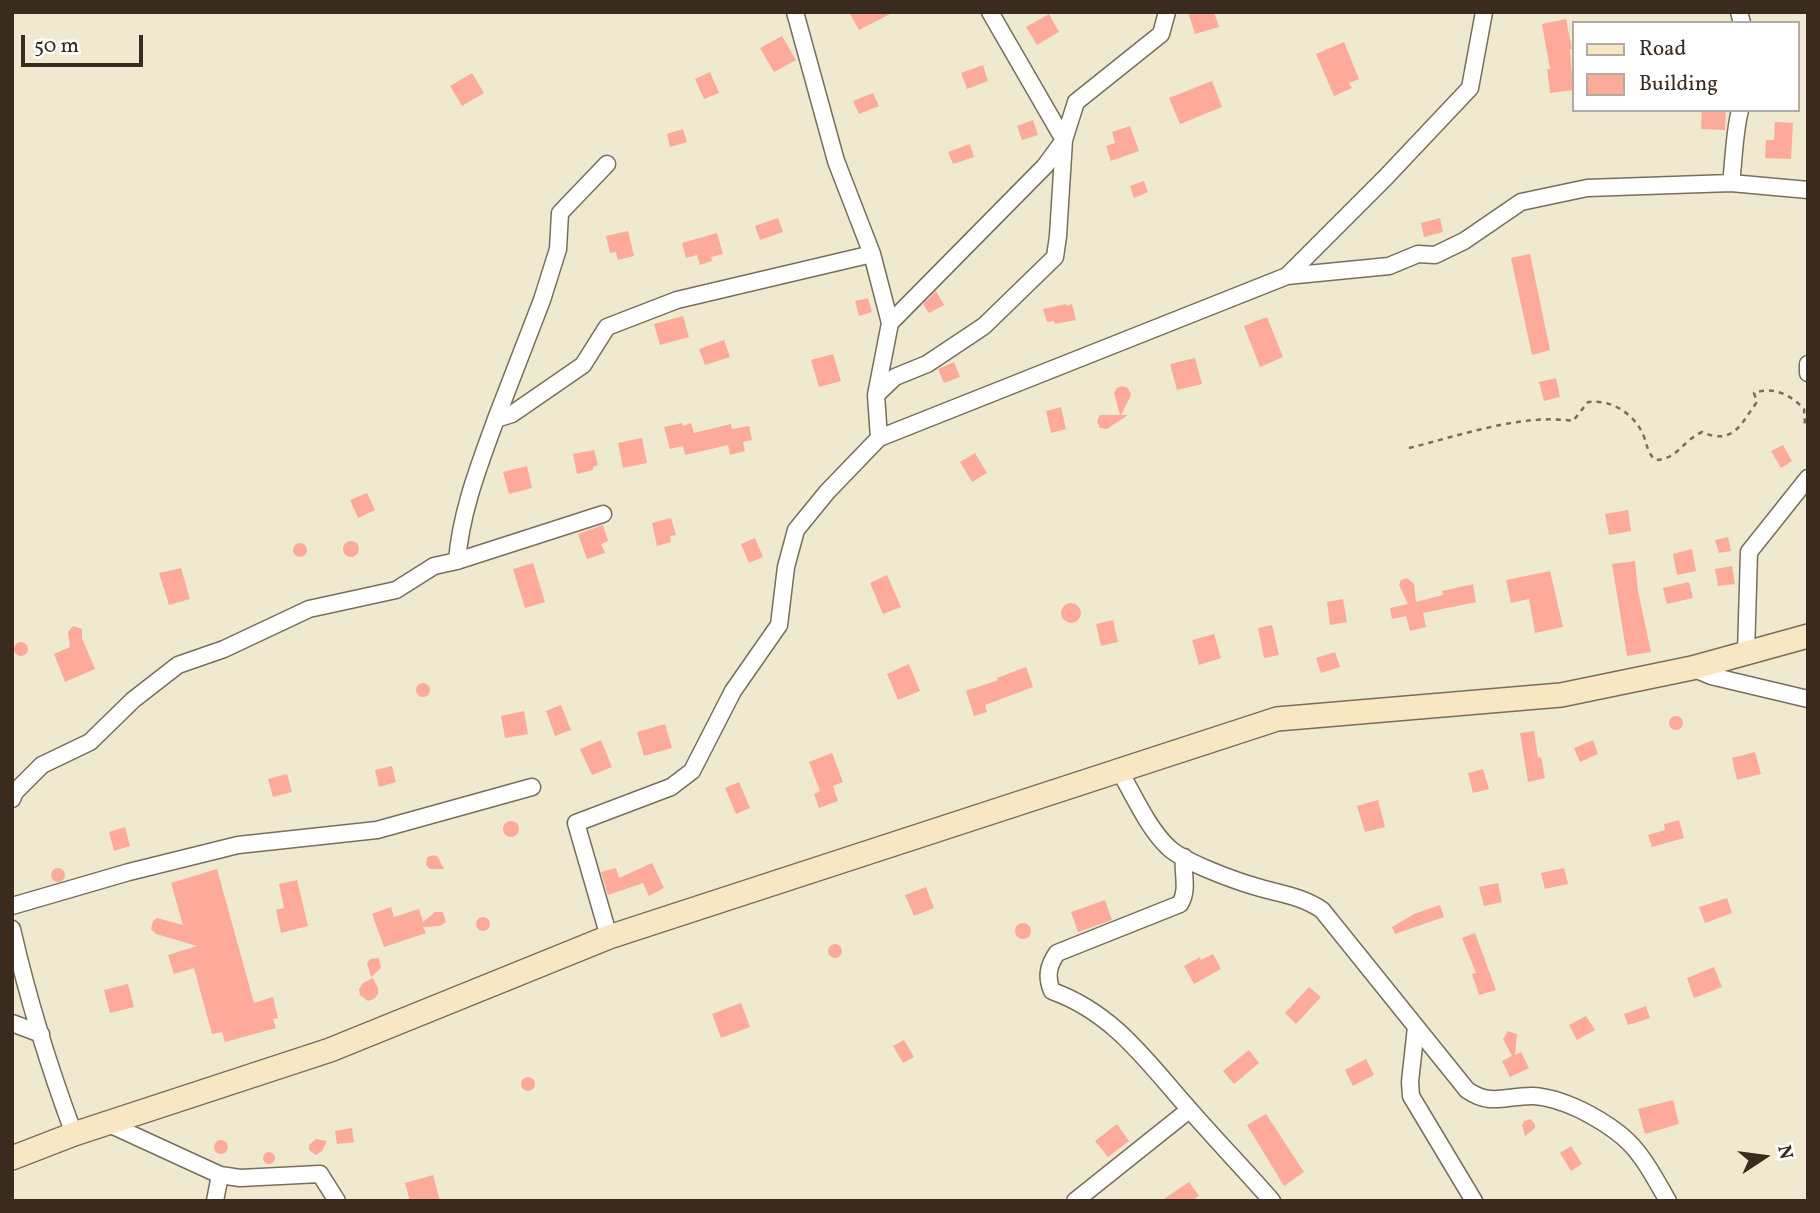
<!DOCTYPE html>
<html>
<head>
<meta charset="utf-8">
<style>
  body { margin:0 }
  #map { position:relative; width:1820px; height:1213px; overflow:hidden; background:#efe9d0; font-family:Vollkorn,serif }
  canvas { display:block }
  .frame { position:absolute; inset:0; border:14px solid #3b2a1e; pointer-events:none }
  .legend { position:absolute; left:1572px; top:21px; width:228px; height:91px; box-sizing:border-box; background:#fff; border:2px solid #b1aaa5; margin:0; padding:9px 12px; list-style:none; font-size:21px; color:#3b2a1e }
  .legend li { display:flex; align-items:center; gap:14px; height:35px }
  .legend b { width:35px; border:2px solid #b1aaa5 }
  .north { position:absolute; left:1729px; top:1122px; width:70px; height:70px; -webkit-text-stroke:5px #fff; paint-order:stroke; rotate:77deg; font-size:19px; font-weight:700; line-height:28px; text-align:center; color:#3b2a1e }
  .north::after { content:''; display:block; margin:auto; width:24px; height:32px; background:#3b2a1e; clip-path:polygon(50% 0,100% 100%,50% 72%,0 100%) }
  .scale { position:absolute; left:21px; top:35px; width:122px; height:32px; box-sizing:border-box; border:4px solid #3b2a1e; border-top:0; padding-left:9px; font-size:21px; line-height:24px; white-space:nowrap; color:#3b2a1e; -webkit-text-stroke:5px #fff; paint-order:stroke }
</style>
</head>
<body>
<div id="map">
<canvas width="1820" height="1213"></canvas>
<div class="frame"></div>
<ul class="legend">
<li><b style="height:9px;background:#f9e7c3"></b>Road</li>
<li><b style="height:19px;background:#fdaa9b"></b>Building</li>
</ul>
<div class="north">N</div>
<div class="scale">50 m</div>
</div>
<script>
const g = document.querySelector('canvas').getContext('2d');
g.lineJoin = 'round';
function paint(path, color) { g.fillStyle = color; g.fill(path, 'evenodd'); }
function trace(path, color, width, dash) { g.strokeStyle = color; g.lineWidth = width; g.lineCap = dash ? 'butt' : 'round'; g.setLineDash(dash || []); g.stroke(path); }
paint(new Path2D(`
  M849,12H894L859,30Z
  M1188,12H1214L1219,27L1195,34Z
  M1049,14L1059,32L1037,45L1026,27Z
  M1566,19L1572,49H1570L1573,90L1550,93L1547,69H1550L1542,24Z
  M782,36L796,60L774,72L760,48Z
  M1344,42L1359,79L1349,83L1352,88L1334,96L1316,54Z
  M983,65L988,81L967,89L961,73Z
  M710,72L719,93L704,99L695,79Z
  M472,73L484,93L462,106L450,86Z
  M1212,81L1222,107L1180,124L1169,98Z
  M873,93L879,106L859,114L853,101Z
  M1702,110H1726L1725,130L1701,129Z
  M1033,120L1038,135L1022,140L1017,126Z
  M1775,122L1793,123L1791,159L1765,158L1766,140H1774Z
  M1130,126L1139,151L1111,161L1106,146L1115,143L1112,132Z
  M683,129L687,142L670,147L667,134Z
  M970,144L974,157L953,164L948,152Z
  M1144,181L1148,192L1134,198L1130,186Z
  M778,218L783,232L760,240L755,226Z
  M1440,218L1443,232L1424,237L1421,223Z
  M628,231L634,256L618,260L616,252L610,253L606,236Z
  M717,233L723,254L711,257L712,261L700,265L697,255L686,258L682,243Z
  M1530,254L1550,350L1532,355L1511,258Z
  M936,291L944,305L929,313L923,304Z
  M868,298L872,312L859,316L855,301Z
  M1066,304V306L1072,304L1076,320L1055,324L1054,321L1047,322L1043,309Z
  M683,316L689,337L660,345L654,324Z
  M1267,317L1283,357L1260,367L1244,326Z
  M724,340L730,357L705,365L699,349Z
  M833,354L841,381L819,387L811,360Z
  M1195,358L1202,384L1177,390L1170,364Z
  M954,362L960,377L944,383L938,369Z
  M1556,378L1560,397L1544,401L1539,382Z
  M1122,386L1128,388L1131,395L1121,415H1128L1107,429L1100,428L1097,421L1100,415H1120L1114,393L1117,388Z
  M1061,407L1066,429L1051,433L1046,411Z
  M682,423L683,426L691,423L694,433L731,424L732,429L749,426L752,440L743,442L745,451L730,455L728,445L685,455L683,446L670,449L664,427Z
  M642,438L647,463L623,468L618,443Z
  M1783,445L1792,461L1781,468L1771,451Z
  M594,450L598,465L593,467V470L577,474L573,454Z
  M975,453L987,473L972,482L960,462Z
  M527,466L532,488L509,494L503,472Z
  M367,493L375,510L358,518L350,500Z
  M1628,510L1631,531L1609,535L1605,514Z
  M671,518L676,535L670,536L671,542L657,546L652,523Z
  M603,525L608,541L601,544L605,553L587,559L578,534Z
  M1728,537L1731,551L1719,553L1715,540Z
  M755,538L763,557L749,563L741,544Z
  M343 549a8 8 0 1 1 16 0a8 8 0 1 1-16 0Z
  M293 550a7 7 0 1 1 14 0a7 7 0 1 1-14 0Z
  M1692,549L1696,571L1677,575L1673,554Z
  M1635,561L1638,591L1651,652L1627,656L1612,564Z
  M533,563L545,602L525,608L513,569Z
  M1732,566L1735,584L1718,586L1715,569Z
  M181,568L190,599L169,605L159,573Z
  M1550,571L1563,627L1535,633L1529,599L1511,603L1506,580Z
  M887,575L901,607L883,614L870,583Z
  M1407,578L1414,584L1416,602L1443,595L1442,591L1473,584L1476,602L1423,613L1426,627L1410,631L1406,616L1392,619L1390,608L1408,604L1399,585L1401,580Z
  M1689,582L1693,598L1667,604L1663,588Z
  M1343,599L1347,622L1330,625L1327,602Z
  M1061 613a10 10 0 1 1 20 0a10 10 0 1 1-20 0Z
  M1113,620L1118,642L1101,646L1096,624Z
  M1272,625L1279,655L1264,658L1258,628Z
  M73,626L82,629V638L95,669L65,682L54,654L70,647L68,632Z
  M1214,634L1221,658L1199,665L1192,640Z
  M14 649a7 7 0 1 1 14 0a7 7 0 1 1-14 0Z
  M1335,652L1340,667L1321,673L1316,658Z
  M909,664L920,691L898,700L887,674Z
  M1026,667L1033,687L985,705L987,712L974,716L966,691L998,680L997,678Z
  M416 690a7 7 0 1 1 14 0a7 7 0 1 1-14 0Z
  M561,705L571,730L555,736L546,711Z
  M524,711L528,734L505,738L501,716Z
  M1669 723a7 7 0 1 1 14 0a7 7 0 1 1-14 0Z
  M665,724L672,748L644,756L637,732Z
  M1534,731L1538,758L1541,757L1545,778L1528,782L1520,733Z
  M601,740L612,767L592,775L580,749Z
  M1593,740L1598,754L1580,762L1574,748Z
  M1755,752L1761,774L1737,780L1732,758Z
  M832,753L843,782L833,786L838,801L819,808L814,794L820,791L809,762Z
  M392,766L396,782L379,787L375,770Z
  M1483,769L1489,789L1473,793L1468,773Z
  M287,774L292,792L273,797L268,779Z
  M739,782L750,808L736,814L725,788Z
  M1378,800L1385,827L1365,832L1357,806Z
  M1679,820L1684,838L1652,847L1648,835L1665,830L1664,824Z
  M503 829a8 8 0 1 1 16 0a8 8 0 1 1-16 0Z
  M125,827L130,846L114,851L109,832Z
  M434,855L438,857L444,869H430L426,865L427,857Z
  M652,863L664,888L649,896L643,883L608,895L601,872L616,868L619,878Z
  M51 875a7 7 0 1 1 14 0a7 7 0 1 1-14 0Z
  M1564,868L1568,884L1545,889L1541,873Z
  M217,869L254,1003L273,997L278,1018L273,1019L276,1028L225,1042L222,1032L212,1034L194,968L174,974L168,955L197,946L156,934L151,929L153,921L157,918L183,925L171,883Z
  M297,880L308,926L281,933L276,910L284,908L279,884Z
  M1498,883L1502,902L1484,906L1479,887Z
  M926,887L934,908L914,916L905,895Z
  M1727,898L1732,913L1705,923L1699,907Z
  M1105,900L1112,920L1078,932L1071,912Z
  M1440,905L1444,917L1395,934L1392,927L1414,914Z
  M391,907L394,917L419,909L423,922L435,912H443L446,922L440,926L423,927L426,933L384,947L372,914Z
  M476 924a7 7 0 1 1 14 0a7 7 0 1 1-14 0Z
  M1015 931a8 8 0 1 1 16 0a8 8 0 1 1-16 0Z
  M1475,933L1496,990L1479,995L1472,974L1476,973L1462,938Z
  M828 951a7 7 0 1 1 14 0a7 7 0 1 1-14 0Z
  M1213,954L1221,969L1194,984L1184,966L1200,957L1201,960Z
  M379,958L381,968L371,977L367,963L370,959Z
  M1714,967L1722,987L1694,998L1687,978Z
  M373,978L378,988V994L374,999L368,1001L360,995L359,989L363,983Z
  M128,984L134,1007L110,1013L104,990Z
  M1309,987L1321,997L1296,1024L1285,1013Z
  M741,1003L750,1027L721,1038L712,1014Z
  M1646,1006L1650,1018L1628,1025L1624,1014Z
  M1586,1016L1595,1030L1577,1040L1569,1025Z
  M1508,1031L1517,1034L1515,1055L1521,1052L1529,1068L1510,1077L1502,1061L1512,1056L1503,1039Z
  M904,1040L914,1057L903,1063L893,1046Z
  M1249,1050L1259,1063L1234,1084L1223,1071Z
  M1366,1059L1374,1075L1353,1086L1345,1070Z
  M521 1084a7 7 0 1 1 14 0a7 7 0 1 1-14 0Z
  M1673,1100L1679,1124L1645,1134L1638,1109Z
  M1266,1114L1304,1172L1284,1186L1247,1125Z
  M1530,1119L1535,1124V1128L1525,1136L1522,1125L1524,1121Z
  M1117,1124L1129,1141L1108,1157L1095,1141Z
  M352,1128L354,1142L337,1144L335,1131Z
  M316,1139L327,1141L322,1151L316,1155L309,1150V1145Z
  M214 1147a7 7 0 1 1 14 0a7 7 0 1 1-14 0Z
  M1571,1146L1582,1164L1571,1171L1560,1153Z
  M263 1158a6 6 0 1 1 12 0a6 6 0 1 1-12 0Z
  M433,1175L440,1201H410L405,1183Z
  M1189,1182L1199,1196L1191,1201H1161Z`), '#fdaa9b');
const minor = new Path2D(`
  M795,12L836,161L872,254L890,323L876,395L895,377L927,364L984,326L1055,257L1058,236L1064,140L990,12
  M1739,12L1742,23
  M1731,183C1734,159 1734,134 1740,110
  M1287,276L1389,266L1418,254L1435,255L1464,241L1521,202L1587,188L1731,183L1808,190
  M890,323L1045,166L1064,140L1076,102L1161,34L1167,12
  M1808,364V373
  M496,419L542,300L558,249L560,213L607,164
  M879,438L1287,276L1385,178L1470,88L1484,12
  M457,561L603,514
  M1746,653L1749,552L1808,478
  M1692,668L1711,676L1808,699
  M1119,770C1133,794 1148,828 1168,847C1183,862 1236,881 1257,887C1280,894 1302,896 1322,910L1467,1090C1491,1107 1508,1095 1534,1096C1551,1097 1566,1103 1581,1110C1632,1136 1640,1152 1668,1201
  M12,799L15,792L42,765L90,742L133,700L178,665L224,649L309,609L396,590L434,566L457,561C461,511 479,466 496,419L512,414L583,365L607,327L677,300L872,254
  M1184,857C1182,874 1189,889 1180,904L1057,953C1048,966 1046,977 1052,991C1114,1013 1147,1062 1189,1109C1216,1140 1245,1170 1272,1201
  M12,906L129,872L238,845L377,830L532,787
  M12,929C28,999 49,1067 74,1134
  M609,937L576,823L671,787L692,771L733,691L779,625L786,567L796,530L827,492L879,438L876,395
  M12,1023L41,1034
  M1416,1027L1410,1082L1411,1096L1474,1201
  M109,1124L220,1175L240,1178L320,1174L337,1201
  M215,1201L220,1175
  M1075,1201L1189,1110`);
const secondary = new Path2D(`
  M12,1158L74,1134L330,1050L609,937L1277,719L1561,695L1692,668L1808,636`);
trace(minor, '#7a6d5c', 19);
trace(secondary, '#7a6d5c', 26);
trace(new Path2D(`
  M1409,448C1459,436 1522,413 1573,421L1588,402C1611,399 1633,413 1643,434C1647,444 1647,452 1655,460C1677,460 1682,441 1702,432C1734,446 1741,423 1757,402L1754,393C1774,386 1791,395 1804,409L1805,425L1808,427`), '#7a6d5c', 2.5, [5, 5]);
trace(minor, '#fff', 16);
trace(secondary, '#f9e7c3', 23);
</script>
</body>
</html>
